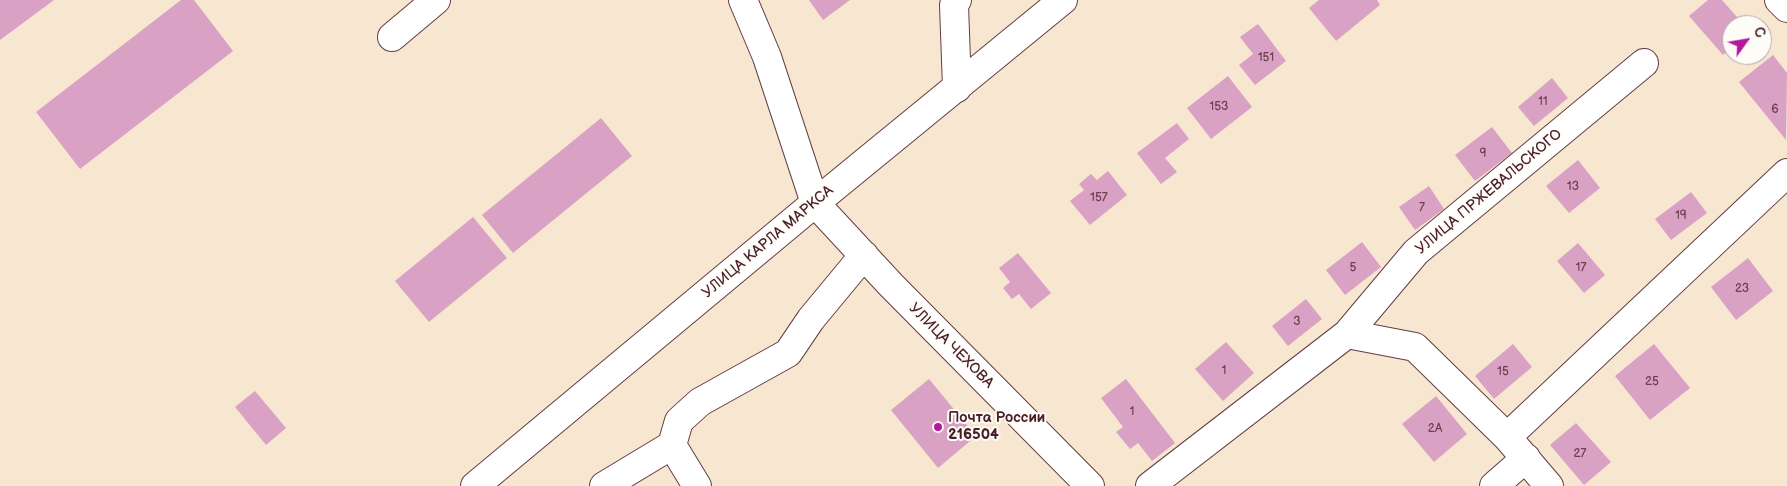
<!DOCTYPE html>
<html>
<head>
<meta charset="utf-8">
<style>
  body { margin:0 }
  #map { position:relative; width:1787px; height:486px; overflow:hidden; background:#f7e6d0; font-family:"Balsamiq Sans",sans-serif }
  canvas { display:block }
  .north { position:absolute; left:1722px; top:15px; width:50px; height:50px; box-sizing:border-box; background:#fdfcf7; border:1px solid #b5a4a5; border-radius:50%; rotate:58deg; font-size:14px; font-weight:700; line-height:20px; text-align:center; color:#4a1f2b }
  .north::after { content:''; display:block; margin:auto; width:18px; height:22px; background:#b5179e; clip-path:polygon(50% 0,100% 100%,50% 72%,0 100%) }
</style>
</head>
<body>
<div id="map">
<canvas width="1787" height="486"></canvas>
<div class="north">С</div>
</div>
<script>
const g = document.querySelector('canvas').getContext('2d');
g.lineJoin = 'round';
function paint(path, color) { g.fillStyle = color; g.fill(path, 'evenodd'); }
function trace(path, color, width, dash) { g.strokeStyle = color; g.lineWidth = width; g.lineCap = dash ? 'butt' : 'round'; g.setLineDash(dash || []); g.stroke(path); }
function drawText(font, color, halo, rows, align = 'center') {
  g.font = font + ' "Balsamiq Sans",sans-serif'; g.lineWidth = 4; g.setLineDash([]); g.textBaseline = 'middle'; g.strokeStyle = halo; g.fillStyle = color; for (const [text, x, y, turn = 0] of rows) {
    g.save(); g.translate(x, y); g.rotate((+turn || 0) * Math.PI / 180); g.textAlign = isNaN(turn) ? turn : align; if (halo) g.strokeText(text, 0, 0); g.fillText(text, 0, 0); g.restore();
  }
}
paint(new Path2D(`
  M0,0H54L0,40Z
  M181,0H194L233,51L80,169L36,112Z
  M809,0H850L823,20Z
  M1319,0H1377L1380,5L1336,41L1309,8Z
  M1708,0H1722L1744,25H1732V47L1723,55L1689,16Z
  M1258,24L1286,61L1255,85L1239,65L1253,54L1240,37Z
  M1773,55L1787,73L1786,140L1739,82Z
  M1228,76L1252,107L1211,139L1187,108Z
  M1552,78L1568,98L1534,126L1518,107Z
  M601,118L632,156L513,253L482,215Z
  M1177,123L1189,139L1165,158L1177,172L1161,184L1137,153Z
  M1492,127L1512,153L1475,181L1455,155Z
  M1578,160L1600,188L1569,213L1546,186Z
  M1108,171L1127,195L1090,225L1070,201L1084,190L1079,184L1091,174L1097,180Z
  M1429,186L1444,209L1415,230L1399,207Z
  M1691,192L1707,213L1671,240L1655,219Z
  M473,217L507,258L429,322L395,281Z
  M1362,242L1381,267L1345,295L1326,270Z
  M1578,243L1605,275L1584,293L1557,261Z
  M1018,253L1051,293L1031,309L1019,294L1012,299L1003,288L1010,282L999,268Z
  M1748,258L1773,291L1736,320L1711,287Z
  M1306,299L1322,319L1288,346L1272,326Z
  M1226,342L1254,373L1223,401L1195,369Z
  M1513,344L1532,367L1494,399L1475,376Z
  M1654,344L1690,388L1650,420L1615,376Z
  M929,379L976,436L938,468L891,410Z
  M1126,379L1175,443L1152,461L1138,443L1130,449L1116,432L1123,427L1101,398Z
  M255,391L286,428L266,445L235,407Z
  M1436,396L1467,434L1434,462L1402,424Z
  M1576,423L1611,462L1584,485L1550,445Z`), '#d9a2c4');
const minor = new Path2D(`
  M743,0L767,57L815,203L891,285L1090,486
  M957,0L954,5L957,88
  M1779,0L1787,8
  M392,37L436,0
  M1347,334L1415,347L1507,437L1549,486
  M1507,437L1787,173
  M672,445L697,486
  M604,486L672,445L679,421L700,402L788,353L811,319L864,255
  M1150,486L1347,334L1416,252L1644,63
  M1494,486L1526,458`);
const major = new Path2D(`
  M475,486L815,203L1063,0`);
trace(minor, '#643d44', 30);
trace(major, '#643d44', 30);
trace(minor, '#fff', 28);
trace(major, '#fff', 28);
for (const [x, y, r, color] of [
  [938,427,5,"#b5179e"]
]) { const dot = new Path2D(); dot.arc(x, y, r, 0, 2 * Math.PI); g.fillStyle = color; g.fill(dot); trace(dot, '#fdfcf7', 2); }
drawText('12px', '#6e4051', null, [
  ["151",1266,58],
  ["11",1543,102],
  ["153",1219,107],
  ["6",1775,110],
  ["9",1483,154],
  ["13",1573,187],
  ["157",1099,198],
  ["7",1422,208],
  ["19",1681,216],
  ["5",1353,268],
  ["17",1581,268],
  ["23",1742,289],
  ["3",1297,322],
  ["1",1224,371],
  ["15",1503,372],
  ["25",1652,382],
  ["1",1132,412],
  ["2А",1435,429],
  ["27",1580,454]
]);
drawText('15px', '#4a1f2b', '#fdfcf7', [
  ["УЛИЦА ПРЖЕВАЛЬСКОГО",1489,192,-40],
  ["УЛИЦА КАРЛА МАРКСА",768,242,-40],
  ["УЛИЦА ЧЕХОВА",951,346,45]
]);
drawText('bold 15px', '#4a1f2b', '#fdfcf7', [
  ["Почта России",948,418],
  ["216504",948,435]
], 'left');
</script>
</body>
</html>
